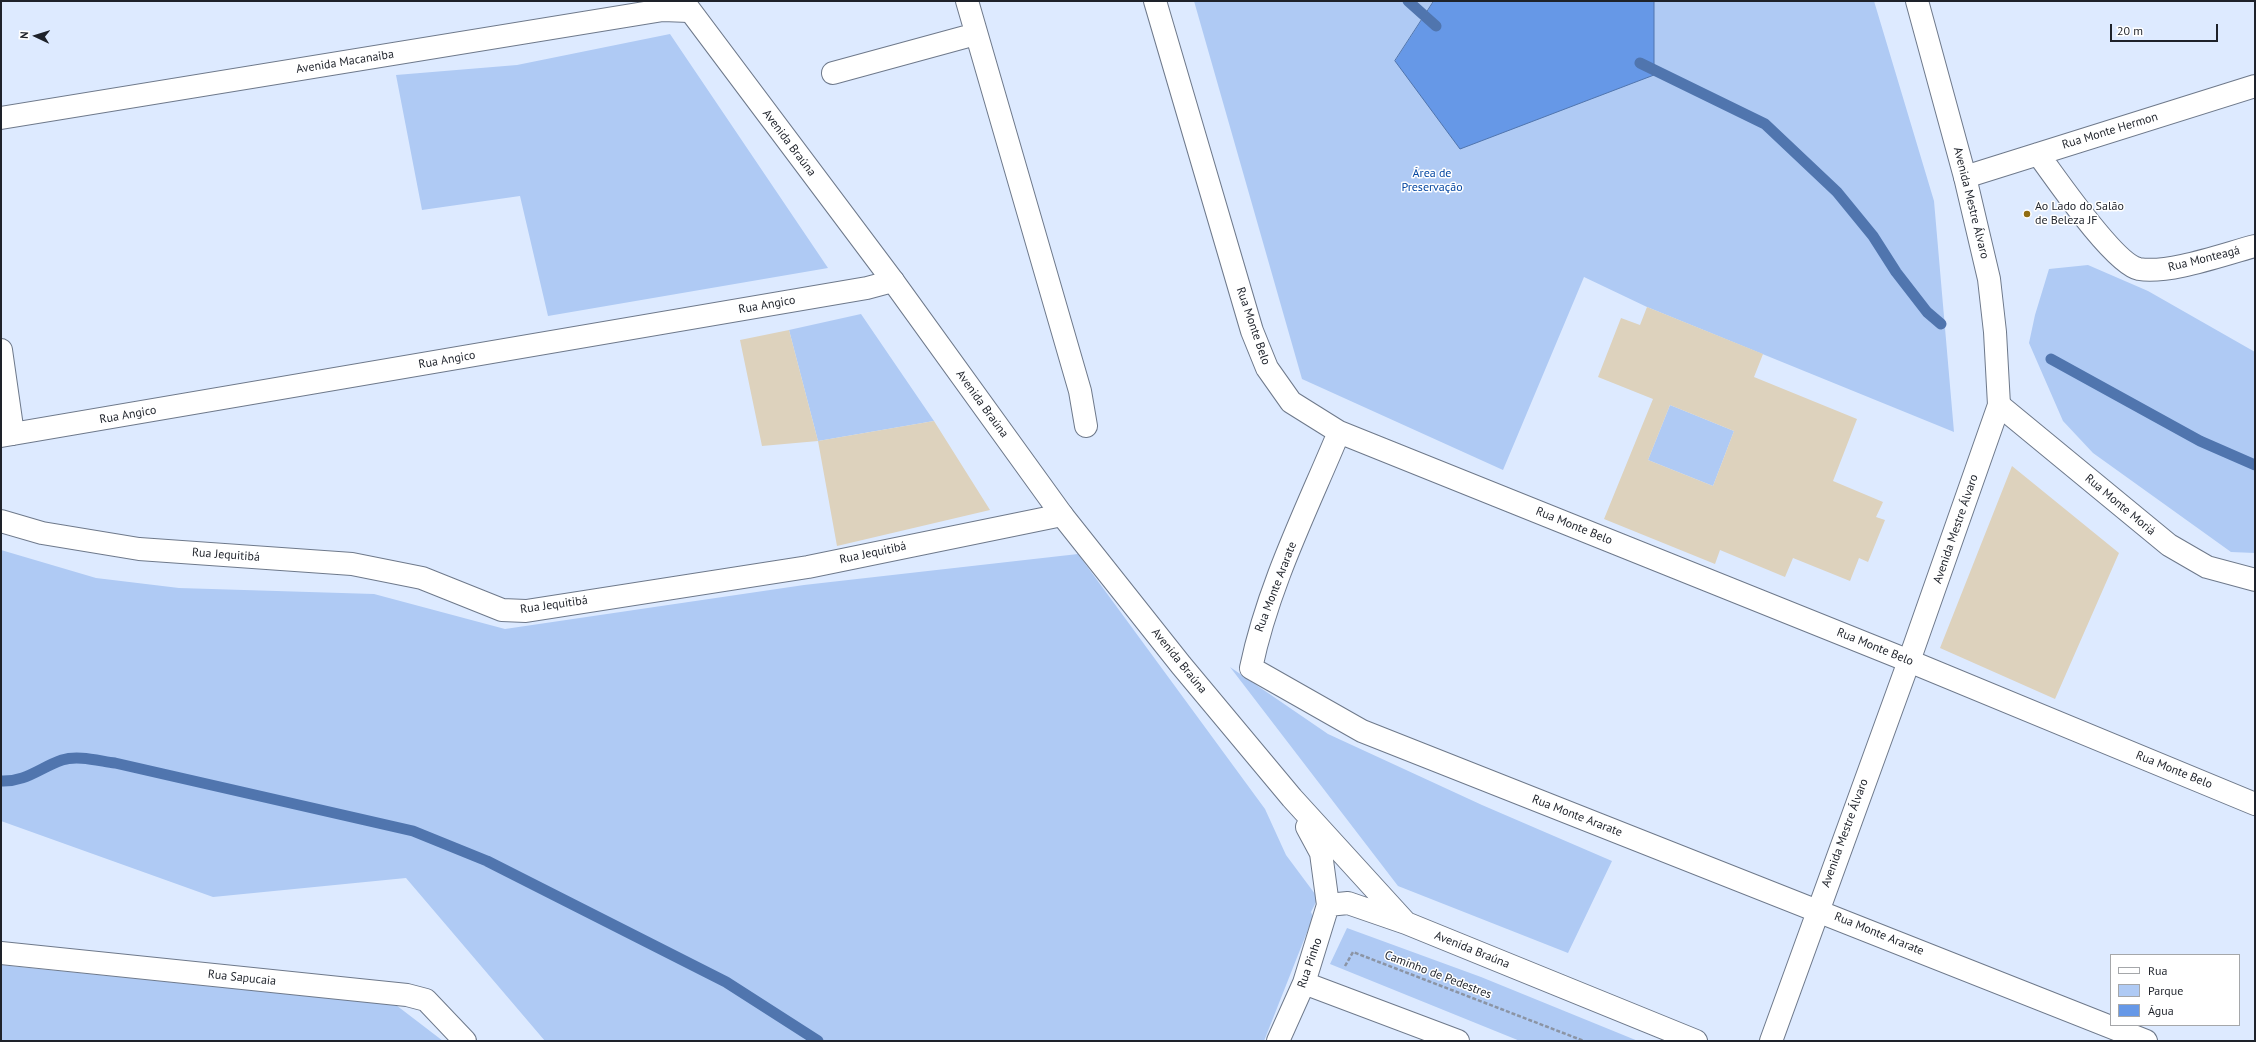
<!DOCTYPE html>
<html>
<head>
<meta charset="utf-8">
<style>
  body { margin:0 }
  #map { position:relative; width:2256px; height:1042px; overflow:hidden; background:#ddeaff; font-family:"PT Sans",sans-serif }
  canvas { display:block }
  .frame { position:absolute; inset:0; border:2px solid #1e222a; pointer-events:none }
  .legend { position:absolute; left:2110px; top:954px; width:130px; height:72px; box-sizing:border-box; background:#fff; border:1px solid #a5a7aa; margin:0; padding:5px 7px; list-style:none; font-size:12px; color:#1e222a }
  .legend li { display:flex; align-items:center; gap:8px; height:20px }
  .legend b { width:20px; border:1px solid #a5a7aa }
  .north { position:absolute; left:16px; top:16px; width:40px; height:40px; -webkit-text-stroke:3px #fff; paint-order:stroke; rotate:274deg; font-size:11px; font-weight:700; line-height:16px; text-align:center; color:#1e222a }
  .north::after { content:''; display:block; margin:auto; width:14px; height:18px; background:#1e222a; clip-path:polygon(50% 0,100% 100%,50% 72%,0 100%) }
  .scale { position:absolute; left:2110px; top:24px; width:108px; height:18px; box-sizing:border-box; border:2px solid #1e222a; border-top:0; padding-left:5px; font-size:12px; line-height:14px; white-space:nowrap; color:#1e222a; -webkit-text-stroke:3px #fff; paint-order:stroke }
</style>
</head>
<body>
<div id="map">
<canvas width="2256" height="1042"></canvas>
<div class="frame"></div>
<ul class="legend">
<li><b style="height:5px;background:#fff"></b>Rua</li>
<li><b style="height:11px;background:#afcaf4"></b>Parque</li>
<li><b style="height:11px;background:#6698e7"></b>Água</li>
</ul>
<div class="north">N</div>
<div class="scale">20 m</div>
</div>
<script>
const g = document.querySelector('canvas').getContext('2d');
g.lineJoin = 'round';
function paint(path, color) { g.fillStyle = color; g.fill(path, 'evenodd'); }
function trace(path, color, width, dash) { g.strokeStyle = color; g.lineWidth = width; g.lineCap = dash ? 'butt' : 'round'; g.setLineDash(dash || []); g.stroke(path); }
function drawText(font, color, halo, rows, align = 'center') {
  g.font = font + ' "PT Sans",sans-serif'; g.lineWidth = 3; g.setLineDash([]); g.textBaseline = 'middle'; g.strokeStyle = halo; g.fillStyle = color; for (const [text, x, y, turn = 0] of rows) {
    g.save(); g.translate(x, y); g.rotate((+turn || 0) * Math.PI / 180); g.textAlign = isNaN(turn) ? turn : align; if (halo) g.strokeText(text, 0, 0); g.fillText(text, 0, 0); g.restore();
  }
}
paint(new Path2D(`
  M1194,1H1874L1934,201L1954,432L1647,307L1584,277L1503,470L1302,379Z
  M670,34L828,268L548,316L520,196L422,210L396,75L517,65Z
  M2088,265L2148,291L2255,352V553L2231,552L2093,453L2063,421L2029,343L2035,315L2049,269Z
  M861,314L934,421L818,441L789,330Z
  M1670,405L1734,431L1713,486L1648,460Z
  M1,550L96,578L179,588L374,594L505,629L804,585L1078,554L1265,809L1286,855L1318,898L1311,912L1313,917L1264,1041H545L406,878L213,897L1,821Z
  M1230,667L1328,734L1482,805L1612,861L1568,953L1398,886Z
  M1347,928L1481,977L1638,1041H1520L1330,964Z
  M1,965L396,1005L443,1041H1Z`), '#afcaf4');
const water = new Path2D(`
  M1434,1H1654V75L1460,149L1395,61Z`);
paint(water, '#6698e7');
trace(water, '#5075ae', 1);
trace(new Path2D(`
  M1408,1L1436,26
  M1640,63L1765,124L1837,192L1873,236L1896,272L1927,312L1941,324
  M2051,359L2200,441L2255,465
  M1,781C26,782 39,768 62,760C78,755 99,761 115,763L413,831L487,861L726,982L818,1041`), '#5075ae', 11);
paint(new Path2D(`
  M1647,307L1763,354L1754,377L1857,419L1833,481L1883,502L1876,517L1885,520L1868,562L1859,558L1850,581L1793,558L1785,577L1720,550L1715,564L1604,519L1653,399L1598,377L1621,318L1640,325ZM1670,405L1734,431L1713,486L1648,460Z
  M789,330L818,441L762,446L740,340Z
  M934,421L990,510L837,546L818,441Z
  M2012,466L2119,553L2055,699L1940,648Z`), '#ddd2bd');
const minor = new Path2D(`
  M967,1L1080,391L1086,426
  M1155,1L1252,331L1267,368L1291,402L1339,432L1909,661L2255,804
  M833,73L976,34
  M1,118L663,10L689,11
  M2038,154C2055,177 2114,264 2139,269C2170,274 2224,254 2255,246
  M1965,177L2255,86
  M1,350L13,434
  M1999,405L2169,545L2207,567L2255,580
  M1339,432C1307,509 1268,586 1251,668L1362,731L2146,1041
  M1,436L867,288L893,281
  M1,521L42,533L139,549L352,564L422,578L502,610L526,611L808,567L1062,515
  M1,953L407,995L426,1000L465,1041`);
const tertiary = new Path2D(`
  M683,1L893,281L1062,515L1181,665L1292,798L1406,923
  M1328,905L1348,903L1406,923L1696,1041
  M1304,983L1458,1041
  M1278,1041L1304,983L1328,905L1321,853L1307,827
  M1771,1041L1909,661L1999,405L1995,332L1989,279L1965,177L1917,1`);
trace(minor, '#6e798b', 24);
trace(tertiary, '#6e798b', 24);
trace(new Path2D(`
  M1345,966L1353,952L1584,1041`), '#8b94a4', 2.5, [4, 2]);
trace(minor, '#fff', 22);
trace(tertiary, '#fff', 22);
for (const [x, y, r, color] of [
  [2027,214,4,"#906c12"]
]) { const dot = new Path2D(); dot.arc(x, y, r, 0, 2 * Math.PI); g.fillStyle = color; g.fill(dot); trace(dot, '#fff', 1.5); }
drawText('12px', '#1e222a', '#fff', [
  ["Avenida Macanaiba",345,62,-9],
  ["Rua Monte Hermon",2110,131,-17],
  ["Avenida Braúna",789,143,53],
  ["Avenida Mestre Álvaro",1971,203,76],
  ["Rua Monteagá",2204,259,-14],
  ["Rua Angico",767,305,-10],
  ["Rua Monte Belo",1253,326,71],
  ["Rua Angico",447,360,-10],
  ["Avenida Braúna",982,404,54],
  ["Rua Angico",128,415,-10],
  ["Rua Monte Moriá",2120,505,40],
  ["Rua Monte Belo",1574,526,22],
  ["Avenida Mestre Álvaro",1956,529,-71],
  ["Rua Jequitibá",873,553,-12],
  ["Rua Jequitibá",226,555,4],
  ["Rua Monte Ararate",1276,587,-69],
  ["Rua Jequitibá",554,605,-8],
  ["Rua Monte Belo",1875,647,22],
  ["Avenida Braúna",1179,661,51],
  ["Rua Monte Belo",2174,770,22],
  ["Rua Monte Ararate",1577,816,21],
  ["Avenida Mestre Álvaro",1845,833,-70],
  ["Rua Monte Ararate",1879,934,22],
  ["Avenida Braúna",1472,950,22],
  ["Rua Pinho",1310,963,-71],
  ["Caminho de Pedestres",1438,975,21],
  ["Rua Sapucaia",242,978,6]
]);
drawText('12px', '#0547a1', '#fff', [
  ["Área de",1432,174],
  ["Preservação",1432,188]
]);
drawText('12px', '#1e222a', '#fff', [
  ["Ao Lado do Salão",2035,207],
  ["de Beleza JF",2035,221]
], 'left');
</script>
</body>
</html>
